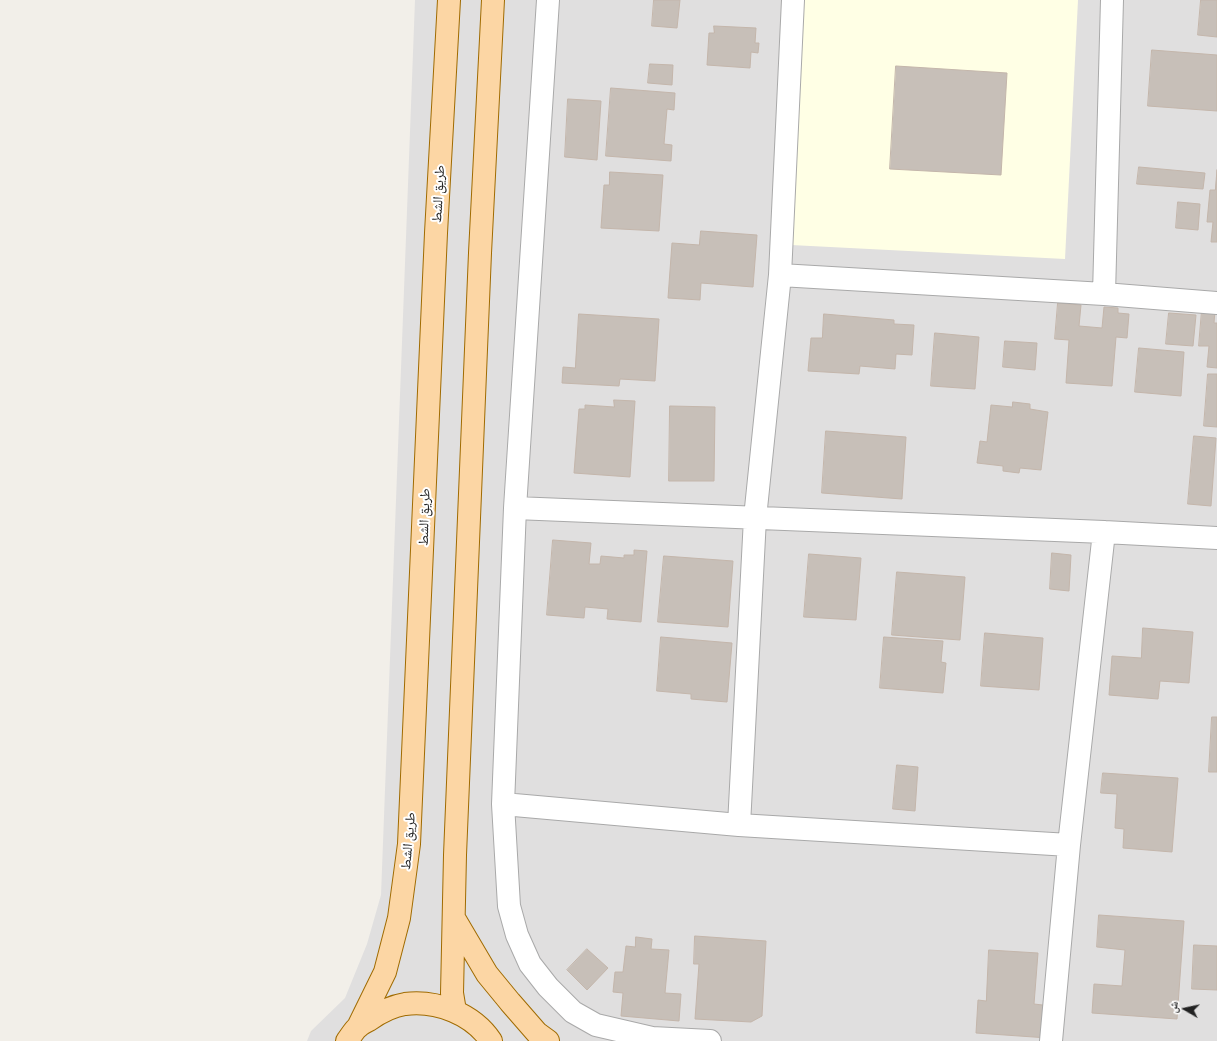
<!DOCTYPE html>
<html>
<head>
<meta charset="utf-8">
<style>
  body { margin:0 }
  #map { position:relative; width:1217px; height:1041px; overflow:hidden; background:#f2efe9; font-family:Commissioner,"Noto Naskh Arabic",sans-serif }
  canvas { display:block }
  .north { position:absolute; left:1165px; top:989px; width:40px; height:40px; -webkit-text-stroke:3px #fff; paint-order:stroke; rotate:279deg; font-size:11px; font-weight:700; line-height:16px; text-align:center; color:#222 }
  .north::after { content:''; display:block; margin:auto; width:14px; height:18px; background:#222; clip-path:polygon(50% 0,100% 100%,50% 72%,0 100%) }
</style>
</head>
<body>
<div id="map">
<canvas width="1217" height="1041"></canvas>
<div class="north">ش</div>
</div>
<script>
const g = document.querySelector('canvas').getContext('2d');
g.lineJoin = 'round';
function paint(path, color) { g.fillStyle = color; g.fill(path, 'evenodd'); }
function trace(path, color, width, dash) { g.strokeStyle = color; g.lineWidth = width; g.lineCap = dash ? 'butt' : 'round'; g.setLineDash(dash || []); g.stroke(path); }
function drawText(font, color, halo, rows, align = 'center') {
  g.font = font + ' Commissioner,"Noto Naskh Arabic",sans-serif'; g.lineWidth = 4; g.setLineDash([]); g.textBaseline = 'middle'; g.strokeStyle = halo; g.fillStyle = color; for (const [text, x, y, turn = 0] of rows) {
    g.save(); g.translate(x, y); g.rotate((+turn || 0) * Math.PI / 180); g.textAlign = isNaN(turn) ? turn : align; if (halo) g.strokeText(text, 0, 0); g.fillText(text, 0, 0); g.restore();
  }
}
paint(new Path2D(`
  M415,0H1217V1041H307L311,1031L345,998L367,944L381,895Z`), '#e0dfdf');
paint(new Path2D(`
  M803,0H1078L1065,259L791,245Z`), '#ffffe5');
const building = new Path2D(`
  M654,0H680L677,28L652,26Z
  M1201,0H1217V37L1198,35Z
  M714,26L756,28L755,43H759L758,53L751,52L750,68L707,65L709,33H714Z
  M1152,50L1217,55V111L1148,106Z
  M650,64L673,65L672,85L648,83Z
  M896,66L1007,73L1001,175L890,169Z
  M611,88L675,93L674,110L667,109L664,144L672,145L671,161L606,156Z
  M568,99L601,101L597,160L565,157Z
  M1139,167L1205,173L1203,189L1137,184Z
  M1217,170V242H1211L1213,222H1207L1210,190H1215Z
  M610,172L663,175L659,231L601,228L604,185H609Z
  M1178,202L1200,204L1198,230L1176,228Z
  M701,231L757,235L753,287L701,283L700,300L668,298L672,243L699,245Z
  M1058,303L1081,305L1079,326L1102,328L1104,307L1118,308V313L1129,314L1127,338L1116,337L1112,386L1066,383L1069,340L1055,339Z
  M1202,310L1215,311L1214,323H1217V368L1207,367L1209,346H1199Z
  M1169,313L1196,315L1193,346L1166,344Z
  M579,314L659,319L655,381L620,379L619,386L562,383L563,367L575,368Z
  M824,314L894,320V324L914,325L912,355L896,354L895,369L860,366L859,374L808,371L811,338H822Z
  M935,333L979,337L975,389L931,386Z
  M1005,341L1037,343L1035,370L1003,367Z
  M1139,348L1184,352L1181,396L1135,392Z
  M1208,374H1217V427L1204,426Z
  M614,400L635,401L630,477L574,473L579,409H585V405L614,407Z
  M1013,402L1030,404V409L1048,412L1041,470L1020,468L1019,473L1003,471V466L977,463L980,441L987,442L991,405L1012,407Z
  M670,406L715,407L714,481H669Z
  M826,431L906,437L902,499L822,493Z
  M1194,436L1216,438L1211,506L1188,504Z
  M553,540L591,543L589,564H600L601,556L624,558V555H634V550L647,551L641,622L607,619L608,609L585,607L584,618L547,615Z
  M1052,553L1071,555L1069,591L1050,589Z
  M809,554L861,558L856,620L804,617Z
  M664,556L733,561L728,627L658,622Z
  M897,572L965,577L960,640L892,635Z
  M1143,628L1193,632L1189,683L1160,681L1158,699L1109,695L1112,656L1141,658Z
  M985,633L1043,638L1039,690L981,686Z
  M661,637L732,643L727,702L691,699V694L657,691Z
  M884,637L943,641L941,662L946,663L943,693L880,688Z
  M1212,717H1217V772H1209Z
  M897,765L918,767L915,811L893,809Z
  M1103,773L1178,778L1172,852L1123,848L1124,829L1115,828L1117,794L1101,793Z
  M1099,915L1184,921L1177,1019L1092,1013L1094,984L1122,986L1125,950L1097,947Z
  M695,936L766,941L762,1016L751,1022L695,1019L699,964H694Z
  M636,937L652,939L651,949L669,950L665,993L681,994L679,1021L621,1016L623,993L613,992L615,972H623L626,946L635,947Z
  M1194,945L1217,946V990L1192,989Z
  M587,949L608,968L587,990L567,970Z
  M989,950L1038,953L1034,1004L1051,1006L1048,1038L976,1033L978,1000L986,1001Z`);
paint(building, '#c7bfb8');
trace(building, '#c4b6ab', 1);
const minor = new Path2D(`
  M548,0L515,508L503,804L509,906L517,935L530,964L548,987L573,1012L596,1025L652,1038L710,1041
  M780,275L1104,294L1217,303
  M1104,294L1112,0
  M515,508L1104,532L1217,538
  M503,804L739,825L1069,845
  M739,825L755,518L780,275L793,0
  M1051,1041L1069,845L1104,532`);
const primary = new Path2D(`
  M454,918L487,974L510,1002L537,1033L548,1041
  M455,1011L452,993L455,855L480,253L493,0
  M358,1027L385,972L399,918L409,844L436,233L449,0
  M347,1041C351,1036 354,1030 358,1027C361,1024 365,1022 369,1020C379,1013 392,1006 405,1004C437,1000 473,1014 491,1041`);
trace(minor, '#a9a9a9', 24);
trace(primary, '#a06b00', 24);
trace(minor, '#fff', 22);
trace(primary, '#fcd6a4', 22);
drawText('14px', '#222', '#fff', [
  ["طريق الشط",438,194,-87],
  ["طريق الشط",424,517,-88],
  ["طريق الشط",408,841,-85]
]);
</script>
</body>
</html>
